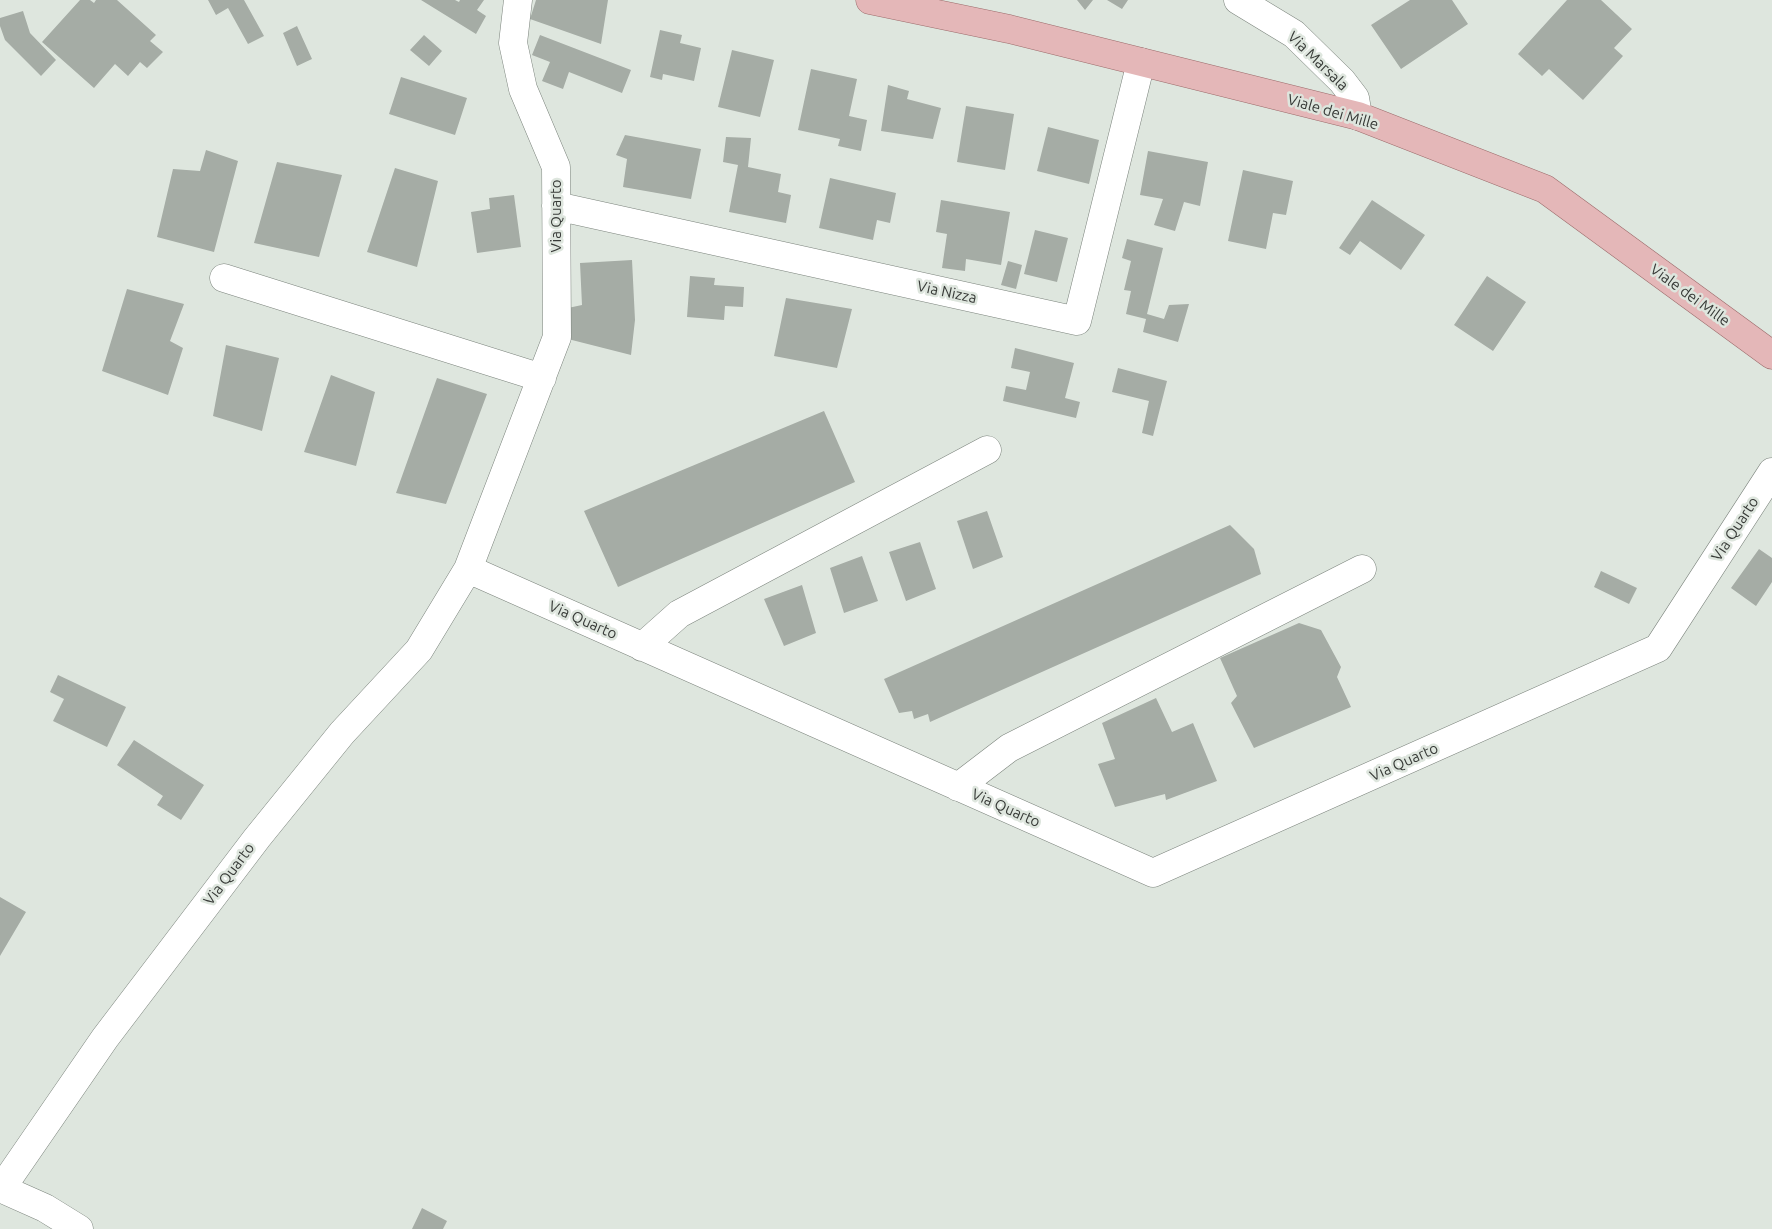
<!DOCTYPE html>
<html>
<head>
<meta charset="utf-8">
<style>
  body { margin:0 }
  canvas { display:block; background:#dee6de }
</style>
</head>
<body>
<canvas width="1772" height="1229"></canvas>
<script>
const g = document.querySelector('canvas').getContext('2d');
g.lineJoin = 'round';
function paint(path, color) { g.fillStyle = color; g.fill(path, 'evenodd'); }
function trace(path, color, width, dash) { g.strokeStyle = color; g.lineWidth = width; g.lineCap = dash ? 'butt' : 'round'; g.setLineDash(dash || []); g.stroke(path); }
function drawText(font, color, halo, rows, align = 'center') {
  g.font = font + ' Ubuntu,sans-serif'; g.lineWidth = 5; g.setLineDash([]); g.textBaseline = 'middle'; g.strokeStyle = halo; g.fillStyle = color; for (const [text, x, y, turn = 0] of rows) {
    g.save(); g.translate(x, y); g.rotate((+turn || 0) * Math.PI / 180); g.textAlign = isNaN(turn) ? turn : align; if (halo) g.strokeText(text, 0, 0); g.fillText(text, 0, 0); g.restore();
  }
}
paint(new Path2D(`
  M80,0H90L94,3L96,0H117L156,35L150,41L163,52L147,68L140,62L128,76L115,64L94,88L42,42Z
  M208,0H244L264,36L248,44L228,8L216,15Z
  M421,0H455L459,2L460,0H484L477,10L486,16L476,34Z
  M536,0H608L601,44L530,19Z
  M1077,0H1093L1085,10Z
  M1107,0H1128L1122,9Z
  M1410,0H1452L1468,24L1401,69L1371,25Z
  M1567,0H1601L1632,29L1614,48L1623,56L1583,100L1549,69L1542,76L1518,54Z
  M23,11L30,33L56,60L41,76L5,40L0,26V18Z
  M297,26L312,59L297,66L283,33Z
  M660,30L682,35L680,43L701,48L694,81L663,74L662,80L650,77Z
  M424,35L442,51L429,66L410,50Z
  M540,35L631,70L622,93L569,72L563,89L542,81L550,62L532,55Z
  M732,50L774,60L760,117L718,107Z
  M811,69L857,79L849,116L867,120L861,151L838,146L840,139L798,130Z
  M401,77L467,98L455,135L389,114Z
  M888,85L909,91L907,99L941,108L933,139L881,131Z
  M966,106L1014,114L1005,170L957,162Z
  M1048,127L1099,140L1089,184L1037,171Z
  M625,135L701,149L691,199L623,187L627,159L616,155Z
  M726,137L751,138L748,167L781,174L778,192L791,195L786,223L729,212L738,165L723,162Z
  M206,150L238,161L214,252L157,237L173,169L200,171Z
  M1148,151L1208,162L1200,206L1184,202L1175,231L1154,225L1163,199L1140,195Z
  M277,162L342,175L319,257L254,243Z
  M395,168L438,181L417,267L367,252Z
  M1243,170L1293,181L1286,215L1273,213L1266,249L1228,241Z
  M830,178L896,193L890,223L877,220L873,240L819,228Z
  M514,195L521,247L477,253L471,212L490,209L489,198Z
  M941,200L1010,212L1001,265L966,259L965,271L942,268L947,234L936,232Z
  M1372,200L1425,235L1401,270L1360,241L1350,255L1339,248Z
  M1035,230L1068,238L1057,282L1024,274Z
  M1127,239L1163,248L1147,314L1164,319L1169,305L1189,304L1178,342L1143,332L1146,319L1126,314L1131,291L1124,290L1131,261L1122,258Z
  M632,260L635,320L631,355L564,338L568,308L582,305L580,263Z
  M1008,261L1022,265L1016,289L1001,285Z
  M690,276L715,278L714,285L744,287L743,307L725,306L724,320L687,317Z
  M1487,276L1526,302L1493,351L1454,325Z
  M127,289L184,304L170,341L183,348L168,395L102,371Z
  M786,298L852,309L837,368L774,356Z
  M226,345L279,358L262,431L213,416Z
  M1015,348L1074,363L1065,398L1080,402L1076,418L1003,401L1006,386L1026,390L1030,372L1011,368Z
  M1118,368L1167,381L1153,436L1142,433L1149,401L1112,392Z
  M331,375L375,392L356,466L304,452Z
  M437,378L487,394L446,504L396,493Z
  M824,411L855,482L618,587L584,511Z
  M987,511L1003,557L973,569L957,521Z
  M1230,525L1254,549L1261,574L930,722L928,714L914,719L912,711L899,713L884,679Z
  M920,542L936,589L906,601L889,552Z
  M1759,549L1772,558V582L1756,606L1731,588Z
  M862,556L878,601L844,613L830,568Z
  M1601,571L1637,588L1629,604L1594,587Z
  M802,585L816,633L784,646L764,599Z
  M1299,623L1321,630L1341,667L1337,677L1351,707L1254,748L1231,703L1237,696L1220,658Z
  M58,675L126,707L107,747L53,721L64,699L50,692Z
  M1156,698L1172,732L1193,723L1217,781L1166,800L1165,794L1115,807L1098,764L1115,759L1102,723Z
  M134,740L204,785L181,820L157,805L163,796L117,765Z
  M0,897L26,912L0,956Z
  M422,1208L447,1221L443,1229H412Z`), '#a5aca5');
const minor = new Path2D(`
  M1238,0L1294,34L1342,81L1355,98L1358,116
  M556,206L1077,321L1141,62
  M224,278L542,378
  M468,569L1153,873L1658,648L1772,472
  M642,647L679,614L987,450
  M958,787L1009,748L1362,569
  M0,1188L45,1208L79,1229
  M1,1189L105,1038L257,838L342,733L419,650L468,569L557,337L556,167L523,89L513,43L518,0`);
const major = new Path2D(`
  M870,0L1009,29L1358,116L1545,189L1772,355`);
trace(minor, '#7c847d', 29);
trace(major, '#9c6c6c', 29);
trace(minor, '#fff', 28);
trace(major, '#e4b7b8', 28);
drawText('15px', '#383b38', '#dee6de', [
  ["Via Marsala",1318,61,44],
  ["Viale dei Mille",1333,112,16],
  ["Via Quarto",556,216,-90],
  ["Via Nizza",947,292,12],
  ["Viale dei Mille",1690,295,36],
  ["Via Quarto",1735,529,-57],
  ["Via Quarto",583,620,24],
  ["Via Quarto",1404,762,-24],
  ["Via Quarto",1006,808,24],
  ["Via Quarto",229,874,-53]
]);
</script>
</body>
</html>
